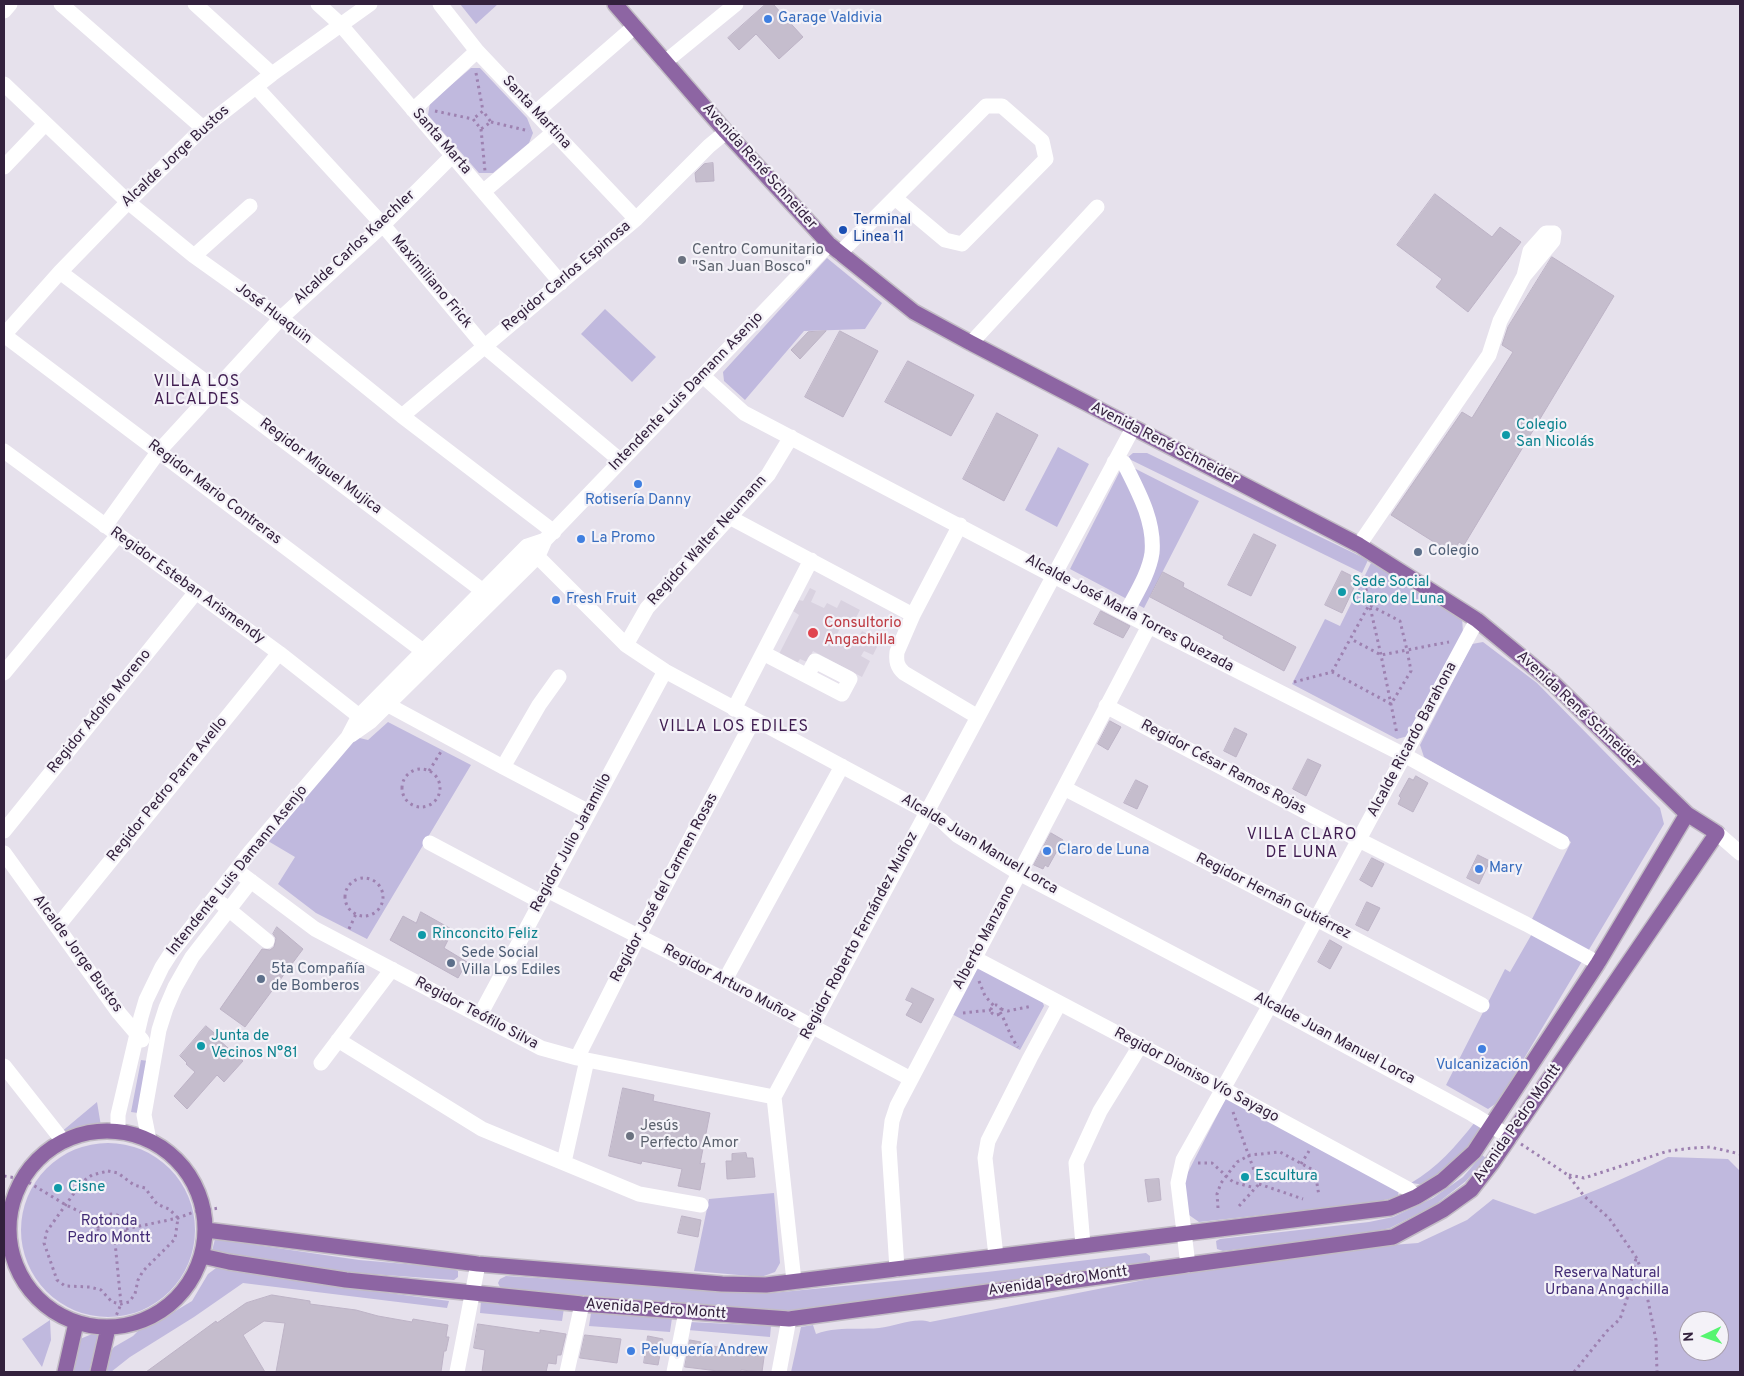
<!DOCTYPE html>
<html>
<head>
<meta charset="utf-8">
<style>
  body { margin:0 }
  #map { position:relative; width:1744px; height:1376px; overflow:hidden; background:#e6e1ec; font-family:Overpass,sans-serif }
  canvas { display:block }
  .frame { position:absolute; inset:0; border:5px solid #33213d; pointer-events:none }
  .north { position:absolute; left:1679px; top:1311px; width:50px; height:50px; box-sizing:border-box; background:#f4f2f8; border:1px solid #a79ead; border-radius:50%; rotate:267deg; font-size:14px; font-weight:700; line-height:20px; text-align:center; color:#33213d }
  .north::after { content:''; display:block; margin:auto; width:18px; height:22px; background:#56f570; clip-path:polygon(50% 0,100% 100%,50% 72%,0 100%) }
</style>
</head>
<body>
<div id="map">
<canvas width="1744" height="1376"></canvas>
<div class="frame"></div>
<div class="north">N</div>
</div>
<script>
const g = document.querySelector('canvas').getContext('2d');
g.lineJoin = 'round';
function paint(path, color) { g.fillStyle = color; g.fill(path, 'evenodd'); }
function trace(path, color, width, dash) { g.strokeStyle = color; g.lineWidth = width; g.lineCap = dash ? 'butt' : 'round'; g.setLineDash(dash || []); g.stroke(path); }
function drawText(font, color, halo, rows, align = 'center') {
  g.font = font + ' Overpass,sans-serif'; g.lineWidth = 4.5; g.setLineDash([]); g.textBaseline = 'middle'; g.strokeStyle = halo; g.fillStyle = color; for (const [text, x, y, turn = 0] of rows) {
    g.save(); g.translate(x, y); g.rotate((+turn || 0) * Math.PI / 180); g.textAlign = isNaN(turn) ? turn : align; if (halo) g.strokeText(text, 0, 0); g.fillText(text, 0, 0); g.restore();
  }
}
paint(new Path2D(`
  M810,588L816,591L811,602L824,608L827,603L837,608L841,600L860,610L852,625L844,621L837,634L855,644L862,631L880,641L873,655L864,651L861,656L870,661L862,677L813,651L807,662L800,659L796,665L778,656L799,615L793,611L799,600L803,601Z`), '#d9d2e0');
paint(new Path2D(`
  M460,4H498L476,24Z
  M471,68H480L527,118L533,133L529,143L493,173H479L428,115L430,103Z
  M827,258L882,303L865,329L804,331L745,400L724,381L723,372Z
  M605,309L656,357L632,382L581,334Z
  M1058,447L1089,464L1057,527L1025,510Z
  M1133,453H1147L1368,560L1362,573L1127,458Z
  M1124,463L1199,501L1144,608L1070,569Z
  M1371,563L1462,617L1463,633L1408,736L1397,739L1292,684L1325,619L1340,626Z
  M1483,642L1537,683L1660,808L1664,824L1498,1102L1488,1109L1446,1085L1505,969L1510,972L1537,925L1531,921L1571,842L1424,757L1420,745L1472,644Z
  M388,722L471,765L367,939L316,913L278,884L295,857L268,841L351,736L368,740Z
  M973,967H981L1042,1000L1044,1006L1020,1050L948,1012Z
  M141,1060L148,1061L138,1113L131,1112Z
  M1227,1096L1399,1187L1398,1197L1370,1203L1199,1222L1189,1215L1184,1185L1186,1176Z
  M97,1102L101,1126C86,1136 77,1139 60,1133Z
  M1475,1122L1481,1127L1479,1141L1455,1163L1426,1185L1411,1183C1437,1168 1456,1146 1475,1122Z
  M21 1230a87 87 0 1 1 174 0a87 87 0 1 1-174 0Z
  M1482,1155L1486,1158L1466,1181L1435,1205L1390,1228L1358,1235L1223,1251L1217,1249L1216,1241L1220,1239L1369,1222L1393,1217L1433,1198L1463,1177Z
  M1668,1157L1728,1159L1740,1171V1372H791L801,1327L813,1325L816,1334C836,1326 858,1330 879,1328C896,1326 914,1317 930,1322L1195,1270L1326,1250L1418,1243L1467,1220L1493,1199L1535,1214C1580,1197 1625,1179 1668,1157ZM1689,1321H1719V1351H1689Z
  M774,1193L780,1263L775,1272L761,1277L694,1271L709,1199Z
  M215,1239L359,1260L453,1268L458,1271V1277L454,1280L344,1272L212,1251Z
  M1146,1253L1150,1256V1261L1148,1265L785,1311L501,1289L498,1283L500,1279L506,1276L772,1293L987,1272Z
  M220,1265L366,1290L449,1301L447,1308L243,1283L194,1317L130,1357L111,1372H105L108,1355L114,1347L133,1336L142,1327L172,1313L192,1301L208,1274Z
  M481,1301L564,1308L562,1321L480,1313Z
  M591,1313L672,1318L670,1332L589,1326Z
  M50,1320L51,1340L42,1367L22,1339Z
  M690,1322L771,1326L770,1337L688,1330Z
  M92,1334L101,1336L95,1348L89,1372H72L80,1339Z`), '#c0b9de');
const building = new Path2D(`
  M766,4H773L803,37L779,59L756,34L739,50L728,38Z
  M713,163L714,181L696,182L695,173L704,164Z
  M1435,194L1492,237L1500,227L1521,242L1468,312L1436,287L1442,279L1397,245Z
  M1552,257L1614,296L1464,545L1459,542L1453,554L1391,515L1462,412L1472,418L1513,352L1502,345L1508,327Z
  M826,331L800,359L791,350L808,332Z
  M840,331L878,351L843,417L805,397Z
  M908,361L974,395L951,436L885,402Z
  M997,413L1038,435L1004,501L963,479Z
  M1254,534L1276,545L1251,596L1228,585Z
  M1342,571L1358,579L1342,613L1325,605Z
  M1163,572L1184,583L1183,587L1296,647L1284,671L1223,638L1224,636L1150,597Z
  M1101,611L1130,626L1123,638L1094,624Z
  M1110,721L1121,727L1108,750L1098,744Z
  M1235,728L1247,734L1236,757L1224,751Z
  M1308,759L1321,765L1306,796L1293,789Z
  M1416,776L1428,783L1413,812L1398,804L1401,798L1399,796L1409,778L1413,780Z
  M1136,780L1148,786L1137,809L1124,803Z
  M1051,833L1063,840L1048,867L1045,865L1043,869L1034,865Z
  M1478,855L1490,861L1479,884L1467,878Z
  M1372,858L1384,864L1372,887L1360,880Z
  M1367,902L1380,908L1368,931L1356,925Z
  M421,912L453,930L444,948L467,962L458,978L390,940L403,916L416,923Z
  M277,927L303,949L245,1027L220,1009L262,949L270,950L274,947L276,938L273,934Z
  M1330,940L1342,947L1330,969L1318,962Z
  M912,988L934,999L921,1023L906,1015L913,1003L906,1000Z
  M206,1026L220,1038L219,1040L243,1061L224,1082L217,1075L187,1109L174,1096L195,1072L186,1064L187,1063L180,1056Z
  M623,1088L654,1095L653,1101L710,1113L700,1164L705,1163L700,1190L678,1186L682,1169L642,1161L641,1164L609,1156Z
  M746,1153L747,1158H753L755,1177L727,1179L726,1161H732V1154Z
  M1159,1179L1161,1200L1148,1202L1145,1180Z
  M682,1216L701,1220L698,1237L678,1233Z
  M272,1295L310,1301V1304L356,1310L378,1316L412,1322L413,1319L448,1325L446,1337H449L446,1351H444L441,1372H276L285,1323L264,1321L243,1335L265,1372H146L216,1321L217,1323L246,1303Z
  M478,1324L540,1333V1330L566,1334L561,1355H557L556,1364L548,1363L546,1372H482L485,1350L474,1348Z
  M585,1335L621,1339L617,1363L580,1358Z
  M648,1336L663,1339L658,1365L644,1363Z
  M690,1340L701,1342L700,1344L724,1348L765,1350L762,1372L741,1370V1372L718,1371L685,1367Z`);
paint(building, '#c5bdcd');
trace(building, '#bdb3c6', 1);
const major = new Path2D(`
  M9 1229a98 98 0 1 1 196 0a98 98 0 1 1-196 0Z
  M206,1230L478,1264L722,1284L766,1285L1390,1208L1416,1197L1442,1181L1474,1152L1598,963L1687,814
  M202,1256L229,1262L346,1280L582,1304L789,1319L1393,1237L1443,1210L1471,1190L1492,1163L1717,833L1687,814L1553,683L1477,620L1359,545L971,343L914,312L829,244L726,132L615,4
  M65,1372L76,1323
  M98,1372L108,1328`);
trace(major, '#c2bcc5', 18);
trace(new Path2D(`
  M476,73L483,111
  M435,111L473,119L481,129L491,122L483,111L473,119
  M491,122L529,131
  M481,129L485,171
  M1363,576L1381,655L1397,734
  M1332,672L1369,605L1400,621L1407,650L1449,642
  M1294,682L1332,672L1391,704L1411,671L1407,650L1381,655L1351,639
  M402 788a19 19 0 1 1 38 0a19 19 0 1 1-38 0Z
  M429,771L442,750
  M345 897a19 19 0 1 1 38 0a19 19 0 1 1-38 0Z
  M349,929L356,914
  M979,981L985,996L994,1006
  M991 1010a5 5 0 1 1 10 0a5 5 0 1 1-10 0Z
  M1001,1009L1008,1011L1032,1006
  M1000,1012C1007,1024 1010,1037 1018,1047
  M963,1013L991,1010
  M1233,1112L1259,1184
  M1521,1144L1568,1175L1584,1196L1609,1218L1636,1257L1642,1271L1656,1340L1657,1372
  M1198,1163H1212L1233,1182L1255,1188
  M1301,1164L1309,1151
  M108,1171L118,1173L134,1185L145,1188L157,1204L169,1209L178,1218L175,1239L143,1271L138,1280L135,1294L129,1302L121,1304L112,1302L101,1290L90,1287L65,1286L57,1280L44,1243L47,1231L82,1182L92,1175Z
  M1569,1175L1584,1178L1668,1151L1693,1148L1710,1147L1740,1154
  M4,1176L23,1179L66,1205L99,1221
  M1259,1184L1303,1199
  M1239,1206L1259,1184
  M1218,1208L1217,1194L1221,1183L1237,1162L1250,1155L1280,1152L1315,1171L1319,1196
  M98 1228a14 14 0 1 1 28 0a14 14 0 1 1-28 0Z
  M126,1229L178,1218L194,1212L219,1208
  M115,1242L121,1304L116,1316
  M1574,1372L1607,1331L1620,1319L1628,1296L1636,1258`), '#9d81b0', 3, [2.5, 4]);
trace(new Path2D(`
  M61,4L203,128
  M195,4L272,74
  M318,4L340,24L561,283
  M440,4L477,51L636,219
  M4,11L10,4
  M665,62L736,4
  M4,84L128,202L194,256L281,318L402,416L554,532
  M256,87L383,225L485,347L621,461
  M413,110L477,51
  M536,112L634,27
  M4,167L45,124
  M484,191L554,132
  M840,253L986,106H1002L1042,141L1046,159L962,244L945,240L895,198
  M194,256L250,206
  M60,272L483,591
  M4,335L423,651
  M4,335L60,272L128,202L203,128L272,74L370,4
  M971,343L1097,207
  M703,376L744,413L1149,626L1406,756L1562,842
  M402,416L636,219L709,146L726,132
  M4,451L279,653L359,716L367,719
  M1114,462L1124,463C1138,491 1155,521 1152,553C1149,574 1135,595 1126,613
  M731,518L913,615
  M960,525L913,615L897,652C896,661 897,667 904,673L978,717
  M105,526L159,451L281,318L383,225L452,156
  M1359,545L1489,355L1500,321L1524,276L1553,241L1554,233H1546L1530,251L1524,276
  M527,546L626,645L665,671L927,812L941,820L957,835L1019,873L1270,1005L1472,1114L1510,1137
  M626,645L647,608L768,475L791,437
  M763,653L842,694L850,679L815,661L807,676
  M4,673L118,535
  M379,700L503,767L589,812
  M1106,706L1359,840L1526,924L1598,963
  M734,709L811,560
  M351,735L371,721L538,556L545,540L829,244
  M503,767L539,705L559,677
  M1064,788L1482,1005
  M4,831L196,592
  M1717,833L1740,853
  M430,843L541,902
  M4,853L119,1013L142,1040
  M236,870L315,929L541,1048L577,1058L774,1097
  M547,890L725,980L911,1079
  M222,904L267,941
  M57,927L279,653
  M974,958L1223,1089L1408,1189L1416,1197
  M725,980L842,766
  M480,1015L665,671
  M338,1040L482,1129L639,1194L701,1205
  M577,1058L638,937L754,719
  M321,1063L392,969
  M4,1066L63,1141
  M118,1131V1115L141,1017L146,1000L162,967L171,953L250,852L348,737L359,716L527,546L545,540
  M149,1140L144,1115L159,1030L166,1008L175,987L192,957L251,881
  M564,1162L587,1060
  M1083,1245L1076,1163L1100,1111L1140,1046
  M996,1256L985,1158L988,1141L1030,1058L1059,1004
  M1188,1265L1178,1183L1183,1160L1270,1005L1477,620
  M897,1269L889,1147L892,1121L897,1106L1149,626
  M794,1281L774,1097L1133,428
  M457,1372L478,1264
  M567,1372L582,1304
  M674,1372L686,1312
  M779,1372L789,1319`), '#fff', 15);
trace(major, '#8d65a3', 15);
for (const [x, y, r, color] of [
  [768,19,5,"#3f7fe0"],
  [843,230,5,"#1a4fb4"],
  [682,260,5,"#6b7280"],
  [1506,435,5,"#0f9aa8"],
  [638,484,5,"#3f7fe0"],
  [581,539,5,"#3f7fe0"],
  [1418,552,5,"#5c6f8a"],
  [1342,592,5,"#0f9aa8"],
  [556,600,5,"#3f7fe0"],
  [813,633,6,"#e0444e"],
  [1047,851,5,"#3f7fe0"],
  [1479,869,5,"#3f7fe0"],
  [422,935,5,"#0f9aa8"],
  [451,963,5,"#5c6f8a"],
  [261,979,5,"#5c6f8a"],
  [201,1046,5,"#0f9aa8"],
  [1482,1049,5,"#3f7fe0"],
  [630,1136,5,"#6b7280"],
  [1245,1177,5,"#0f9aa8"],
  [58,1188,5,"#0f9aa8"],
  [631,1351,5,"#3f7fe0"]
]) { const dot = new Path2D(); dot.arc(x, y, r, 0, 2 * Math.PI); g.fillStyle = color; g.fill(dot); trace(dot, '#f4f2f8', 2); }
drawText('15px', '#366cbe', '#f4f2f8', [
  ["Garage Valdivia",778,19],
  ["Rotisería Danny",638,501,"center"],
  ["La Promo",591,539],
  ["Fresh Fruit",566,600],
  ["Claro de Luna",1057,851],
  ["Mary",1489,869],
  ["Vulcanización",1482,1066,"center"],
  ["Peluquería Andrew",641,1351]
], 'left');
drawText('15px', '#33213d', '#f4f2f8', [
  ["Santa Martina",536,113,47],
  ["Santa Marta",441,142,49],
  ["Alcalde Jorge Bustos",176,157,-43],
  ["Avenida René Schneider",759,167,48],
  ["Alcalde Carlos Kaechler",355,248,-43],
  ["Regidor Carlos Espinosa",567,277,-40],
  ["Maximiliano Frick",431,282,50],
  ["José Huaquin",273,314,37],
  ["Intendente Luis Damann Asenjo",687,392,-46],
  ["Avenida René Schneider",1164,444,27],
  ["Regidor Miguel Mujica",320,467,37],
  ["Regidor Mario Contreras",214,493,37],
  ["Regidor Walter Neumann",708,541,-48],
  ["Regidor Esteban Arismendy",187,586,36],
  ["Alcalde José María Torres Quezada",1129,614,28],
  ["Avenida René Schneider",1578,710,43],
  ["Regidor Adolfo Moreno",100,712,-51],
  ["Alcalde Ricardo Barahona",1413,740,-62],
  ["Regidor César Ramos Rojas",1223,768,28],
  ["Regidor Pedro Parra Avello",168,790,-51],
  ["Regidor Julio Jaramillo",572,843,-62],
  ["Alcalde Juan Manuel Lorca",979,845,31],
  ["Intendente Luis Damann Asenjo",238,871,-51],
  ["Regidor José del Carmen Rosas",665,888,-62],
  ["Regidor Hernán Gutiérrez",1273,897,27],
  ["Regidor Roberto Fernández Muñoz",860,936,-62],
  ["Alberto Manzano",985,938,-62],
  ["Alcalde Jorge Bustos",77,954,54],
  ["Regidor Arturo Muñoz",729,984,28],
  ["Regidor Teófilo Silva",476,1014,28],
  ["Alcalde Juan Manuel Lorca",1334,1039,28],
  ["Regidor Dioniso Vío Sayago",1196,1076,28],
  ["Avenida Pedro Montt",1518,1124,-55],
  ["Avenida Pedro Montt",1058,1282,-8],
  ["Avenida Pedro Montt",656,1310,4]
]);
drawText('15px', '#164399', '#f4f2f8', [
  ["Terminal",853,221],
  ["Linea 11",853,238]
], 'left');
drawText('15px', '#5b616d', '#f4f2f8', [
  ["Centro Comunitario",692,251],
  ["\"San Juan Bosco\"",692,268],
  ["Jesús",640,1127],
  ["Perfecto Amor",640,1144]
], 'left');
drawText('15px', '#0d838f', '#f4f2f8', [
  ["Colegio",1516,426],
  ["San Nicolás",1516,443],
  ["Sede Social",1352,583],
  ["Claro de Luna",1352,600],
  ["Rinconcito Feliz",432,935],
  ["Junta de",211,1037],
  ["Vecinos N°81",211,1054],
  ["Escultura",1255,1177],
  ["Cisne",68,1188]
], 'left');
drawText('15px', '#4e5e75', '#f4f2f8', [
  ["Colegio",1428,552],
  ["Sede Social",461,954],
  ["Villa Los Ediles",461,971],
  ["5ta Compañía",271,970],
  ["de Bomberos",271,987]
], 'left');
drawText('15px', '#be3a42', '#f4f2f8', [
  ["Consultorio",824,624],
  ["Angachilla",824,641]
], 'left');
drawText('15px', '#412a75', '#f4f2f8', [
  ["Rotonda",109,1222],
  ["Pedro Montt",109,1239],
  ["Reserva Natural",1607,1274],
  ["Urbana Angachilla",1607,1291]
]);
g.letterSpacing = '1px';
drawText('16px', '#3f1c50', '#f4f2f8', [
  ["VILLA LOS",197,383],
  ["ALCALDES",197,401],
  ["VILLA LOS EDILES",734,728],
  ["VILLA CLARO",1302,836],
  ["DE LUNA",1302,854]
]);
g.letterSpacing = '0px';
</script>
</body>
</html>
